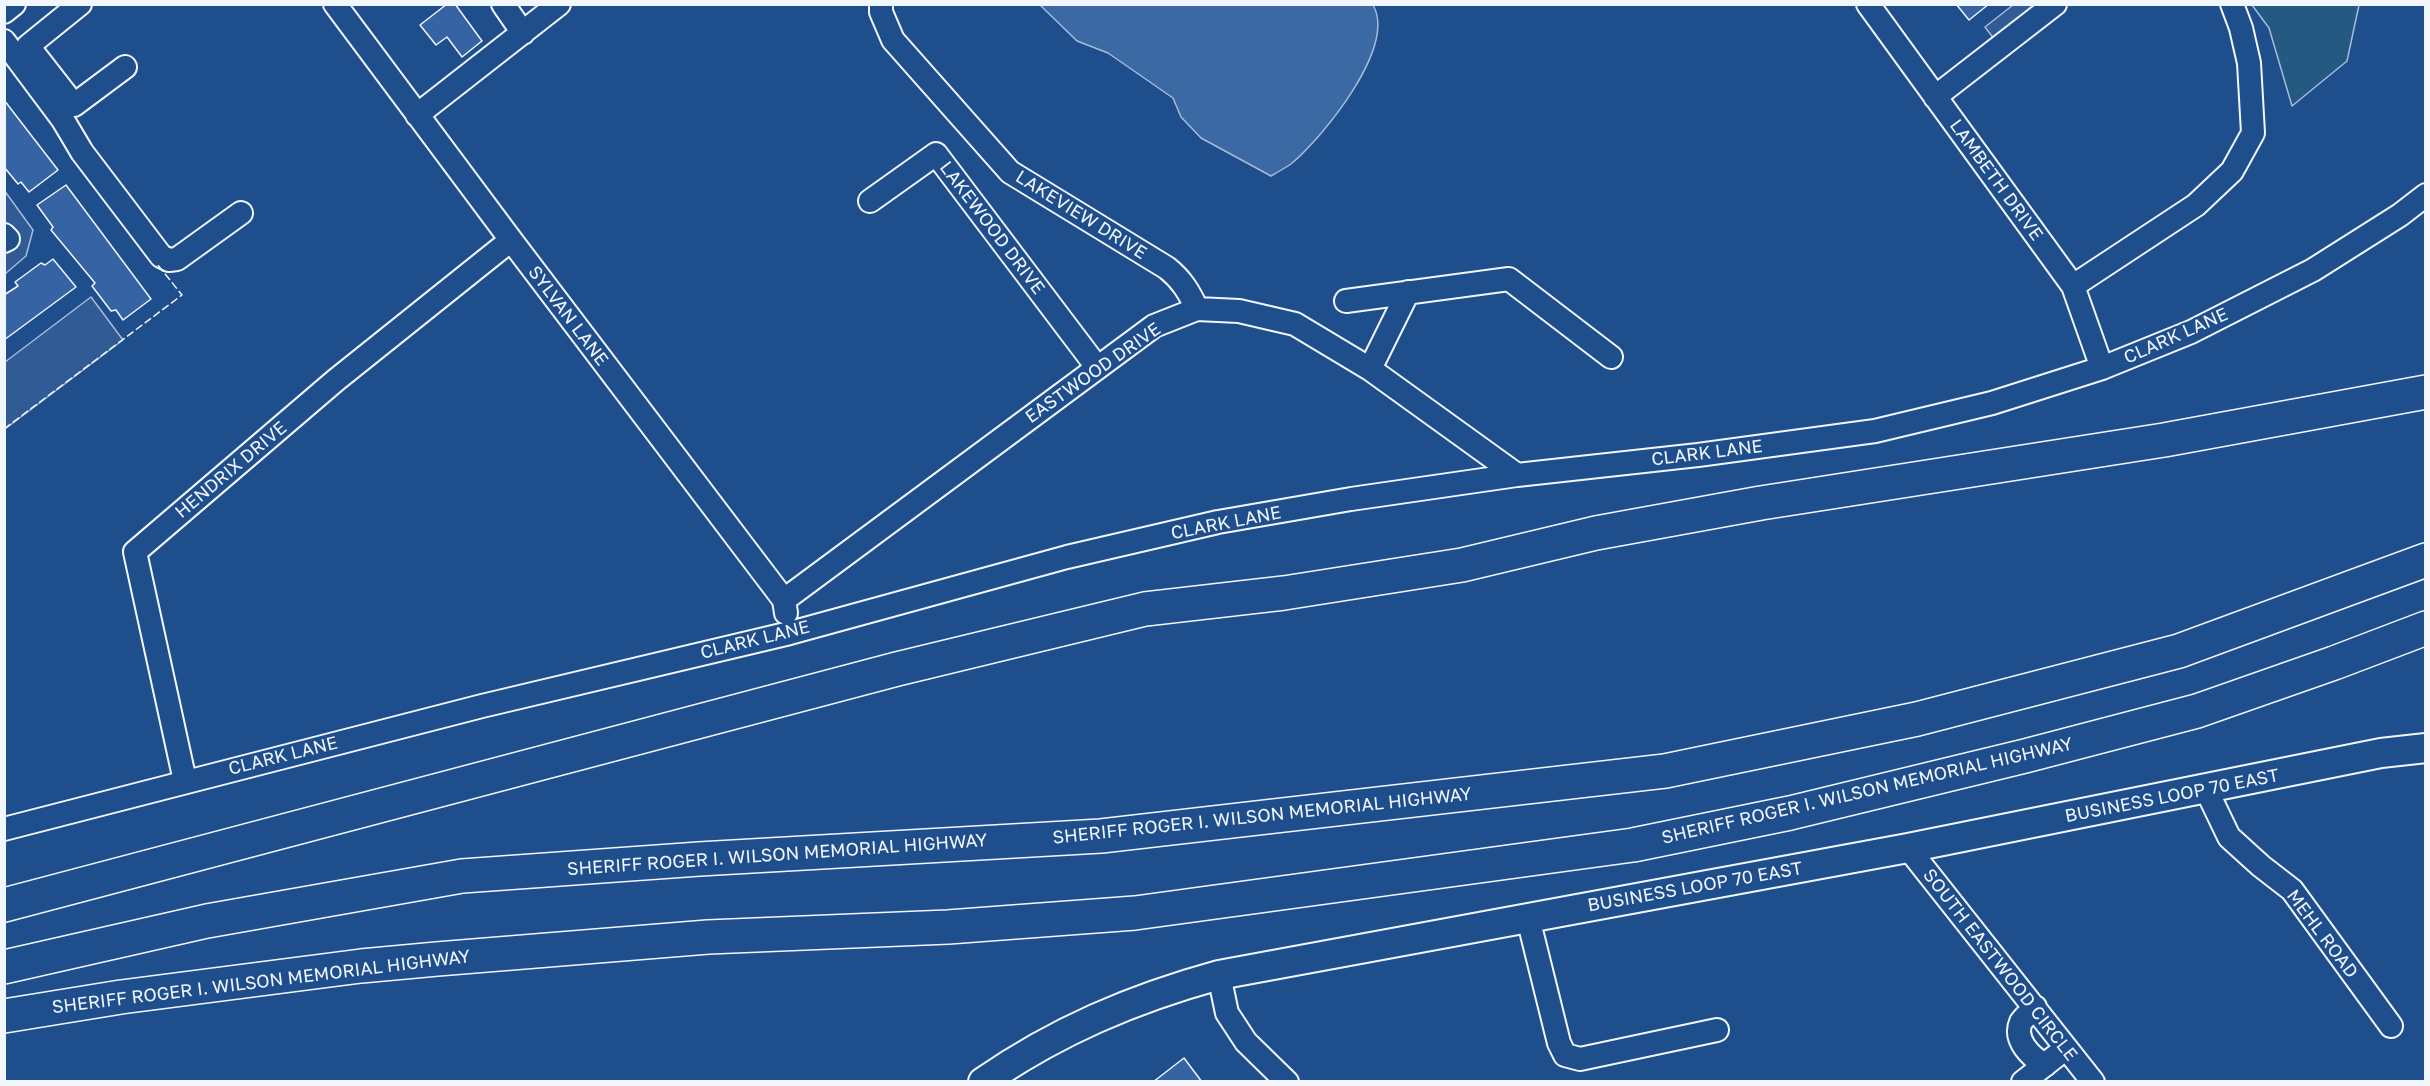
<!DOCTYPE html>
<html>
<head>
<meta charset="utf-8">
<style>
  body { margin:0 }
  #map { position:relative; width:2430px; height:1086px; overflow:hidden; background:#1f4e8c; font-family:"Golos Text",sans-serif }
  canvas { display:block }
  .frame { position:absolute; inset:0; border:6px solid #f2f6ff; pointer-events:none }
</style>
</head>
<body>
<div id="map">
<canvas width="2430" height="1086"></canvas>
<div class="frame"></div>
</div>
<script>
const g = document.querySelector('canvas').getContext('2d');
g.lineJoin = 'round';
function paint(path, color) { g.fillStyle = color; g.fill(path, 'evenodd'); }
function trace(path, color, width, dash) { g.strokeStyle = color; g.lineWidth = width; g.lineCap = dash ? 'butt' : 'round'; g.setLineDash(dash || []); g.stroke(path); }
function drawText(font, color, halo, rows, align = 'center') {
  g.font = font + ' "Golos Text",sans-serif'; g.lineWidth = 4.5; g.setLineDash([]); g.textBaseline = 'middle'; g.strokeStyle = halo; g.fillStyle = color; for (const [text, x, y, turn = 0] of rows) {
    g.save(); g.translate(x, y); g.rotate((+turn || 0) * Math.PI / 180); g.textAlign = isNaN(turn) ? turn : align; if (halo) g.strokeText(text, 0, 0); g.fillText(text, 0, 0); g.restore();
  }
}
const green = new Path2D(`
  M2252,5H2359L2347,61L2292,106L2269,28Z`);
paint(green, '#245a82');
trace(green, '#a8bbd7', 1.5);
const parking = new Path2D(`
  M2013,5H2037L1994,39L1985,27Z
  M4,190L33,230L26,256L5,274Z
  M91,297L123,340L5,429V362Z`);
paint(parking, '#305b95');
trace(parking, '#a8bbd7', 1.5);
const water = new Path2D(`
  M1040,5H1373C1397,47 1323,137 1291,164C1285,168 1278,172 1271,176L1201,138L1181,117L1173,98L1108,53L1077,41Z`);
paint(water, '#3b69a3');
trace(water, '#a8bbd7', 1.5);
const building = new Path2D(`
  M447,4H455L482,41L462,57L447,37L436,45L420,25Z
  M1956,4H1989L1969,20Z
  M4,100L58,170L29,192L21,182L18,184L4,167Z
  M66,185L151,299L123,320L116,310L111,311L92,286L95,283L51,230L53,227L37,205Z
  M53,259L76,287L4,340V295L18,286L15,282L41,263L45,265Z
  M1184,1058L1202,1082H1153Z`);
paint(building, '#3563a3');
trace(building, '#f2f6ff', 1.5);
const minor = new Path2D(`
  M80,4L28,46L74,105L125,67
  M335,4L511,240L784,600L786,613
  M503,4L523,33
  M881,4V12L893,40L1010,172L1167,268C1182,280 1189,292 1197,309
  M1868,4L2073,286L2102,368
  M4,12L14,4
  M4,41L63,120L82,152L161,256L169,260L177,259L241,213
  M1935,97L2055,4
  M417,115L559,4
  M870,201L936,154L1097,367
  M4,235L8,239L4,241
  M2073,286L2196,205L2232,171L2253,133L2249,63L2241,28L2232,4
  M1346,301L1509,279L1611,357
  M1370,369L1408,292
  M784,600L1154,326L1197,309L1239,311L1295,324L1370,369L1517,475
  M185,781L135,552L336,380L511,240
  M2206,789L2229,837L2261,866L2292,890L2391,1026
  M4,829L482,706L790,633L1067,557L1218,522L1351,499L1517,475L1698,455L1875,431L1992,403L2102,368L2191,332L2313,270L2400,215L2426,195
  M1908,848L2093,1082
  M1528,918L1559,1043L1565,1055L1580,1059L1717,1030
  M1219,975L1227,1013L1246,1042L1287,1082
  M2035,1007C2031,1012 2024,1017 2021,1022C2013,1040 2031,1057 2045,1065
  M2023,1082L2056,1056`);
const major = new Path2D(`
  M983,1082C1057,1031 1132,999 1219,975L1908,848L2381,753L2426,748`);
const highway = new Path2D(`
  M4,905L897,669L1145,609L1284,593L1462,565L1596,533L1761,503L2164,440L2426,392
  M4,967L207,921L462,876L699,859L1101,836L1665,771L1917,719L2179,651L2426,560
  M4,1016L121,997L361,966L437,959L708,937L948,927L1135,913L1633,845L1790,813L2025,756L2197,711L2334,663L2426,628`);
trace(minor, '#f2f6ff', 26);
trace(major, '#f2f6ff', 32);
trace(highway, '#f2f6ff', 36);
trace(minor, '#1f4e8c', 22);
trace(major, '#1f4e8c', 28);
trace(highway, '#1f4e8c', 33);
trace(new Path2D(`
  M4,429L182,295L157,264`), '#f2f6ff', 1.5, [8, 3]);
drawText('18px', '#f2f6ff', '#1f4e8c', [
  ["LAMBETH DRIVE",1996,180,54],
  ["LAKEVIEW DRIVE",1081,215,32],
  ["LAKEWOOD DRIVE",992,228,53],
  ["SYLVAN LANE",568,316,53],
  ["CLARK LANE",2176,336,-24],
  ["EASTWOOD DRIVE",1093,373,-35],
  ["CLARK LANE",1707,453,-7],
  ["HENDRIX DRIVE",231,470,-40],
  ["CLARK LANE",1226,523,-11],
  ["CLARK LANE",755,640,-14],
  ["CLARK LANE",283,756,-14],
  ["SHERIFF ROGER I. WILSON MEMORIAL HIGHWAY",1867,791,-13],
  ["BUSINESS LOOP 70 EAST",2172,796,-11],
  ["SHERIFF ROGER I. WILSON MEMORIAL HIGHWAY",1262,816,-6],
  ["SHERIFF ROGER I. WILSON MEMORIAL HIGHWAY",777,855,-4],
  ["BUSINESS LOOP 70 EAST",1695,887,-10],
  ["MEHL ROAD",2322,934,53],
  ["SOUTH EASTWOOD CIRCLE",2000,965,52],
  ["SHERIFF ROGER I. WILSON MEMORIAL HIGHWAY",261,982,-7]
]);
</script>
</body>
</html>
